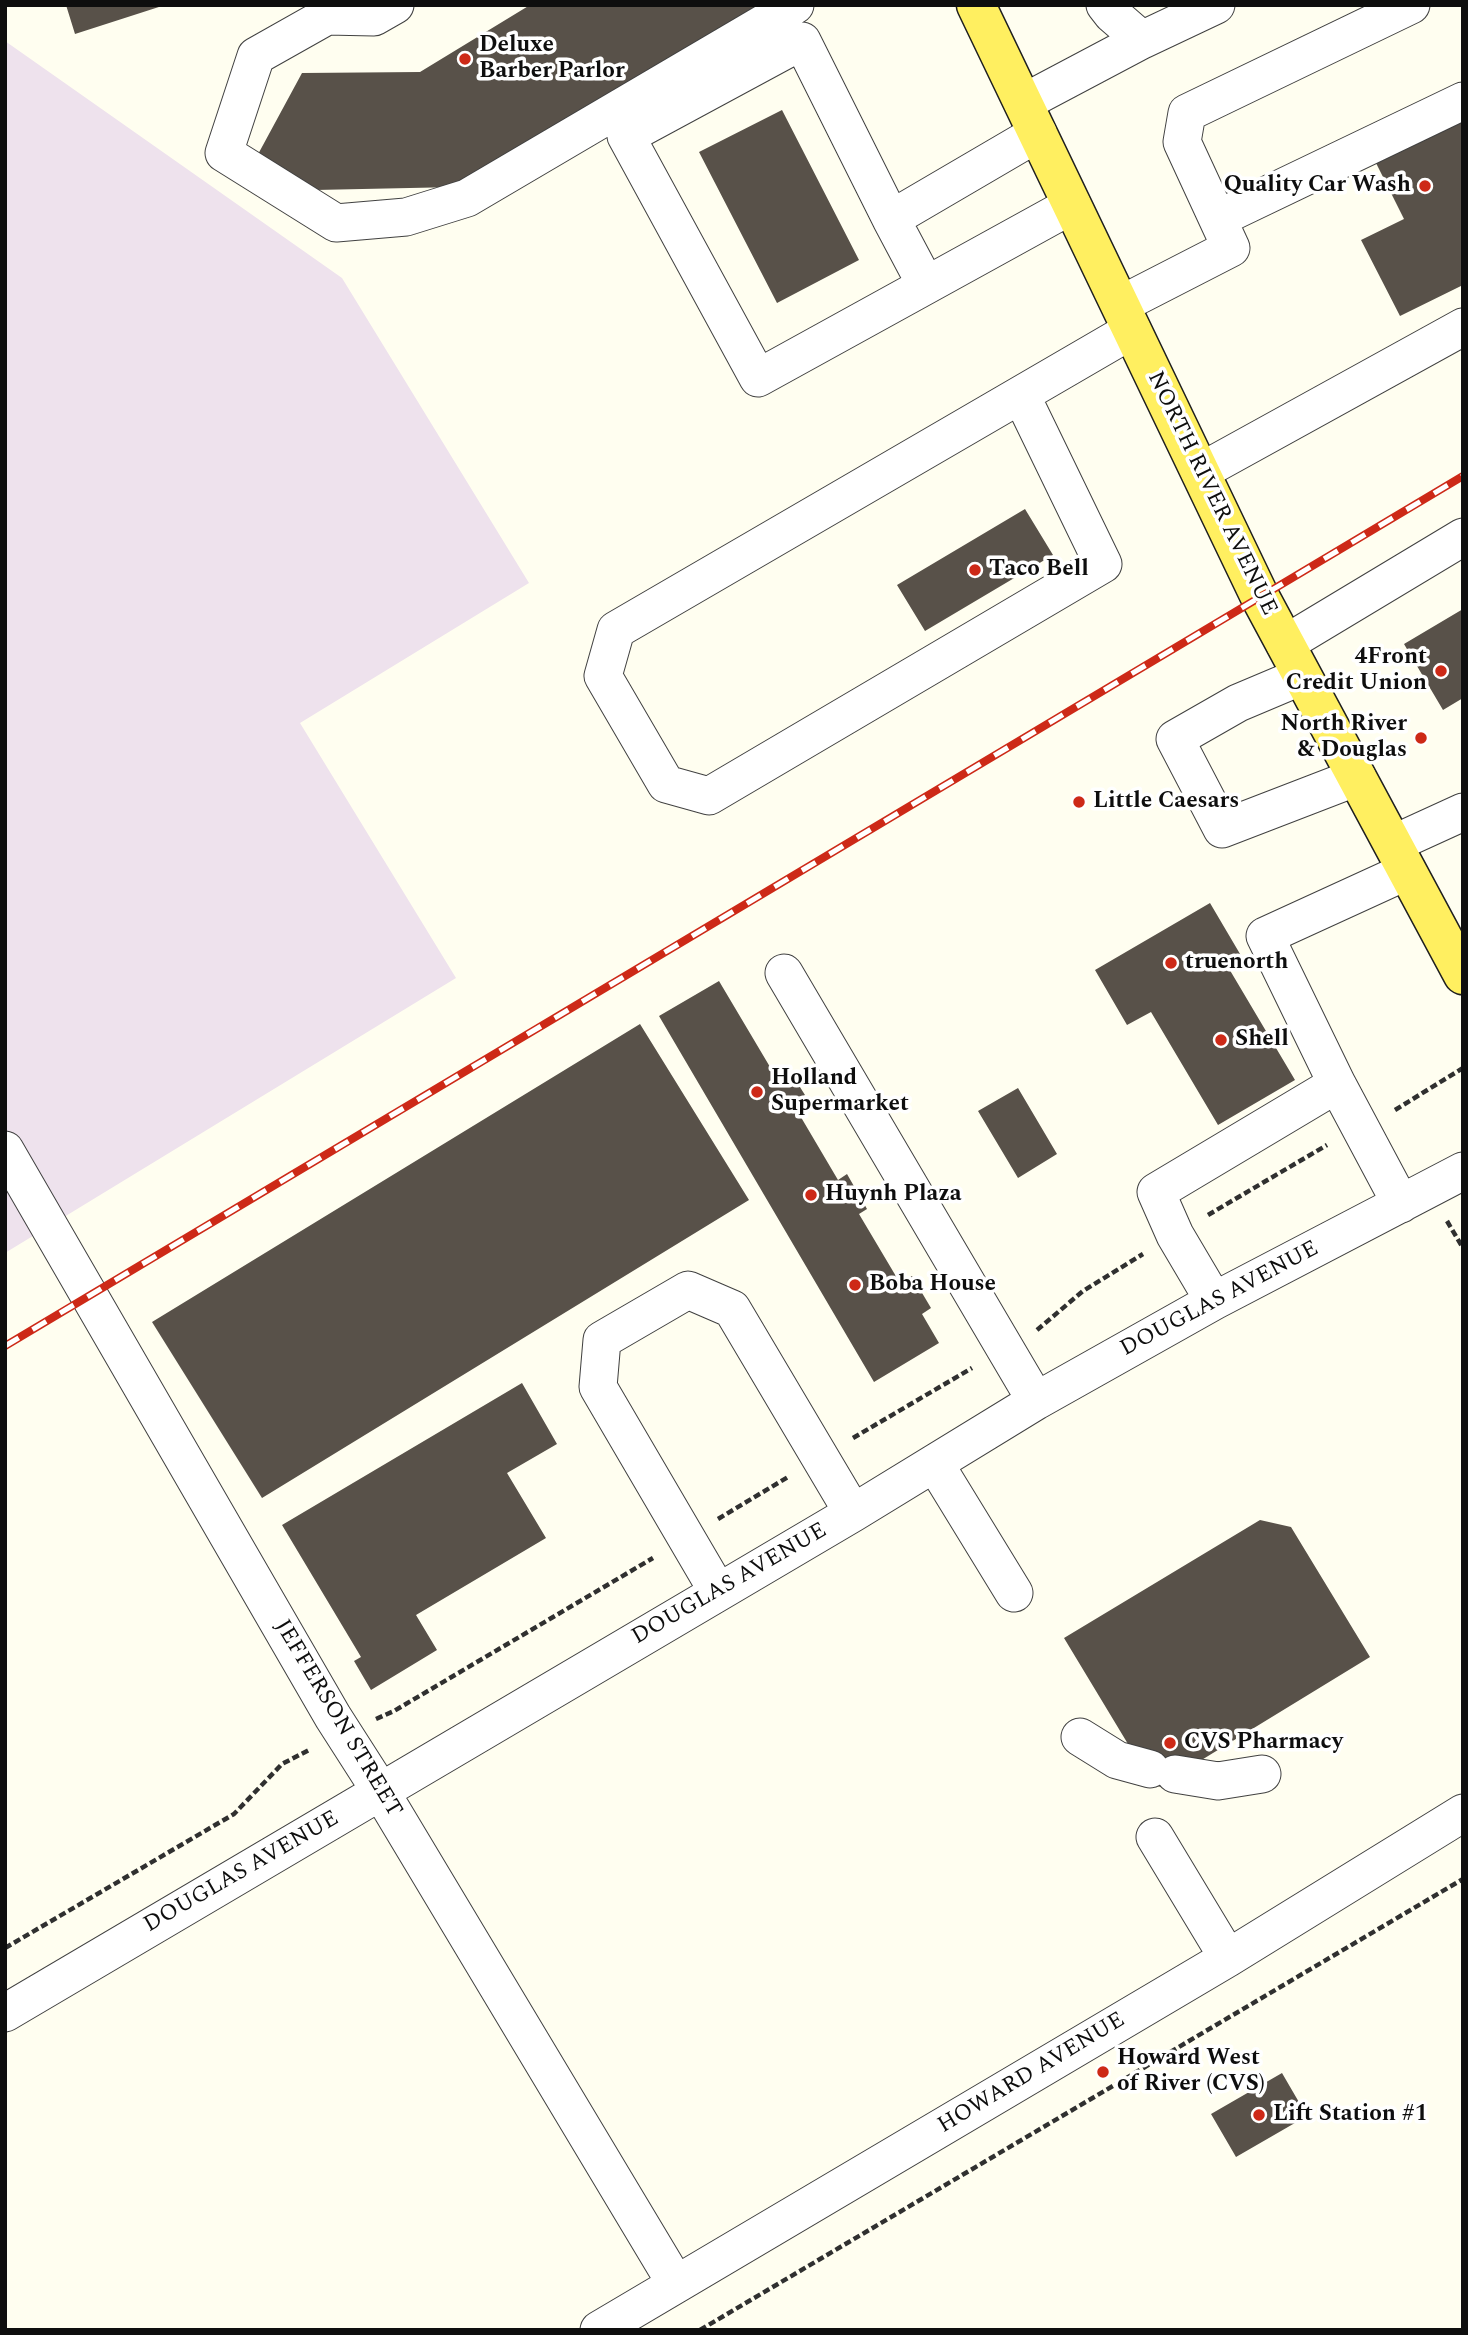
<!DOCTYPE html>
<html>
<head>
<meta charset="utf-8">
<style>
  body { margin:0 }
  #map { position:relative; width:1468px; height:2335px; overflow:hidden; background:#fffef0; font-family:Spectral,serif }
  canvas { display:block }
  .frame { position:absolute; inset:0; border:7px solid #0e0e0e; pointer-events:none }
</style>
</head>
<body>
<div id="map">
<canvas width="1468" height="2335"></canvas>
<div class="frame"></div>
</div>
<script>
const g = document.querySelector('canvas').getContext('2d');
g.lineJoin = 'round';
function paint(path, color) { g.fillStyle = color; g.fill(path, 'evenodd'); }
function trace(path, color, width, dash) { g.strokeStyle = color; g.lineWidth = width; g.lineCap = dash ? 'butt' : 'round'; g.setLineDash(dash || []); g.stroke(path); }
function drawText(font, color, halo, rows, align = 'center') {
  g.font = font + ' Spectral,serif'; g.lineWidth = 7; g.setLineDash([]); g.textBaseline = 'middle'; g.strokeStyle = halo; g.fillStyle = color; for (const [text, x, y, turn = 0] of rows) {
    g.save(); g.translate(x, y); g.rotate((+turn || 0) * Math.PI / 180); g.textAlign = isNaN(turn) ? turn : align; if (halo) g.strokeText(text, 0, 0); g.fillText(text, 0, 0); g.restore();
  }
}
paint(new Path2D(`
  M5,41L342,278L529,583L300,723L456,978L5,1253Z`), '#eee2ed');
paint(new Path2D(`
  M66,5H162V6L75,34Z
  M530,5H758L457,187L315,190L256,158L302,73L420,72Z
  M1463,107V285L1400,316L1361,240L1404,219L1371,153Z
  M782,110L859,260L777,303L699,152Z
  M1025,509L1053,555L925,631L897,585Z
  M1463,609V698L1443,710L1404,644Z
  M1210,903L1243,959L1228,967L1295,1080L1218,1125L1151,1012L1127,1025L1095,970Z
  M719,981L773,1072L786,1065L805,1095L792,1102L838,1180L847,1174L867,1209L859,1214L900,1283L912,1276L931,1308L922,1314L939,1343L874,1382L659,1016Z
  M640,1024L749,1200L262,1498L152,1322Z
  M1018,1088L1057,1154L1018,1178L978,1111Z
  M522,1383L557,1444L507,1473L546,1538L416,1615L437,1650L371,1690L354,1661L361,1657L282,1525Z
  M1260,1520L1291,1527L1370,1657L1195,1764L1172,1789L1147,1784L1131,1749L1064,1638Z
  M1282,2073L1307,2116L1236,2157L1211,2114Z`), '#585149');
const minor = new Path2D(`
  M324,5L327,16L374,17L395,5
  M1105,5L1112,14L1142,40
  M327,16L256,56L224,153L336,223L406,217L467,198L795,5
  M1023,103L1142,40L1216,5
  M1038,133L891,219L802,41L626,136L758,378L1072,205
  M1219,218L1463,101
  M891,219L926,285
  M1120,305L1231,248L1182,142L1187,113L1411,5
  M1021,395L1103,564L709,796L666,784L603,676L616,630L1132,330
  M1200,472L1463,327
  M1285,644L1463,537
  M1302,676L1238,703L1175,739L1222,829L1357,777
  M1393,844L1463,812
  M784,973L1036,1401
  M1337,1084L1401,1204
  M5,1150L333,1717L381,1792L676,2284
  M1214,1301L1175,1235L1156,1192L1337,1084L1265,936L1407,871
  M935,1464L1014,1593
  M718,1592L598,1387L602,1340L688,1290L732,1309L853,1513
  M1080,1737L1117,1760L1150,1769
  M1175,1774L1218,1781L1262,1774
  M1155,1837L1228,1958
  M5,2013L853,1513L1036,1401L1214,1301L1463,1171
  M599,2330L1228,1958L1463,1813`);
const major = new Path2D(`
  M976,5L1260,597L1463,975`);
trace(minor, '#414141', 39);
trace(major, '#1f1f1f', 41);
trace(new Path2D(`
  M1395,1110L1463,1068
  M1208,1215L1327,1145
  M1447,1221L1463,1248
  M1037,1330L1083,1291L1143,1254
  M853,1438L972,1368
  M718,1519L788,1477
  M376,1719L394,1711L653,1558
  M5,1948L234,1814L282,1764L311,1749
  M700,2330L1463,1879`), '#303030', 4.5, [7, 3.5]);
trace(minor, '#fff', 37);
trace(major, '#ffef60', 38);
const rail = new Path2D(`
  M5,1346L1463,476`);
trace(rail, '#cd2917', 8);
trace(rail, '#fff', 5, [16]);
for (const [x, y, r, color] of [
  [465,59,7,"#cd2917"],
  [1425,186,7,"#cd2917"],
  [975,570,7,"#cd2917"],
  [1441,671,7,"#cd2917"],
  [1421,738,7,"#cd2917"],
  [1079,802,7,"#cd2917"],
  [1171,963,7,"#cd2917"],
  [1221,1040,7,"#cd2917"],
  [757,1092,7,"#cd2917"],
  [811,1195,7,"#cd2917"],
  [855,1285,7,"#cd2917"],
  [1170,1743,7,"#cd2917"],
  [1103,2072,7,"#cd2917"],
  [1259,2115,7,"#cd2917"]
]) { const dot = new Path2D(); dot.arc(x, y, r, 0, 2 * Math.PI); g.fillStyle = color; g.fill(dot); trace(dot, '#fff', 2.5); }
drawText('bold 23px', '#0e0e0e', '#fff', [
  ["Deluxe",479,46],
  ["Barber Parlor",479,72],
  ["Quality Car Wash",1411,186,"right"],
  ["Taco Bell",989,570],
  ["4Front",1427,658,"right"],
  ["Credit Union",1427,684,"right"],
  ["North River",1407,725,"right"],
  ["& Douglas",1407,751,"right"],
  ["Little Caesars",1093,802],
  ["truenorth",1185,963],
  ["Shell",1235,1040],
  ["Holland",771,1079],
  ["Supermarket",771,1105],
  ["Huynh Plaza",825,1195],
  ["Boba House",869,1285],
  ["CVS Pharmacy",1184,1743],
  ["Howard West",1117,2059],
  ["of River (CVS)",1117,2085],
  ["Lift Station #1",1273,2115]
], 'left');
drawText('23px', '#0e0e0e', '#fff', [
  ["NORTH RIVER AVENUE",1211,494,64],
  ["DOUGLAS AVENUE",1220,1300,-28],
  ["DOUGLAS AVENUE",730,1585,-30],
  ["JEFFERSON STREET",337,1719,59],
  ["DOUGLAS AVENUE",242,1873,-30],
  ["HOWARD AVENUE",1032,2074,-31]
]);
</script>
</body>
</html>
